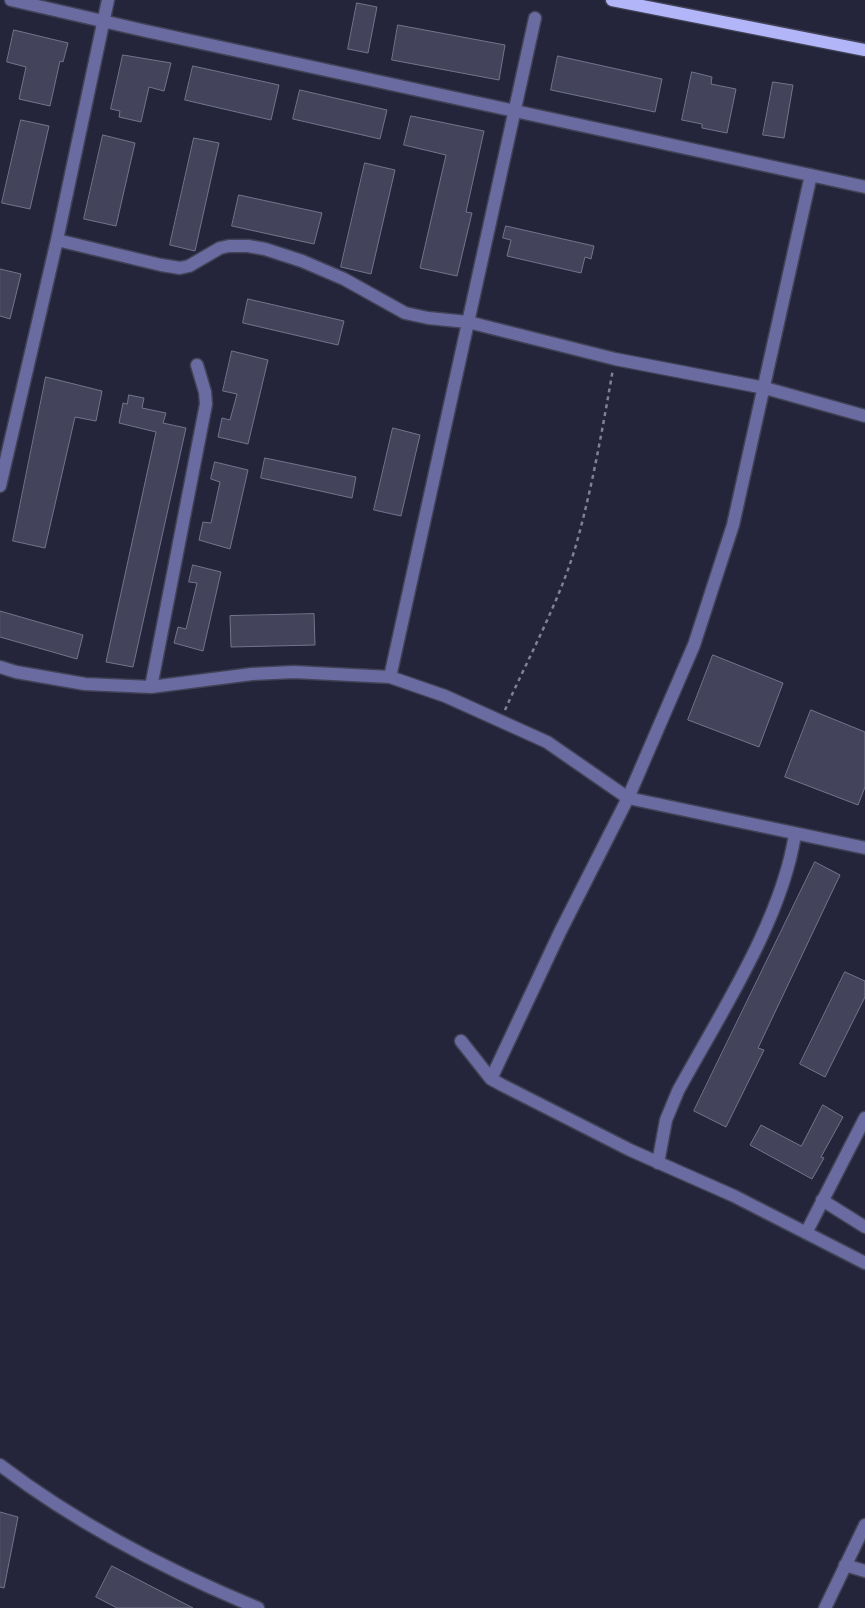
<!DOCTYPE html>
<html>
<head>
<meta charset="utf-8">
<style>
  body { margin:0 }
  canvas { display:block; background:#24253a }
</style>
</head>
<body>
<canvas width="865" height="1608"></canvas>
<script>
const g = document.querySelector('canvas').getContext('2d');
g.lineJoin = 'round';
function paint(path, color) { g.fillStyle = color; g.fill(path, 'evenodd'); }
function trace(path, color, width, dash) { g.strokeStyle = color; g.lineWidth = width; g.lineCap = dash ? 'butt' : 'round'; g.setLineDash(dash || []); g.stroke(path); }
const building = new Path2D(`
  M357,3L377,7L368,53L348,49Z
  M398,25L505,45L499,80L392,60Z
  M14,30L68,43L63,62L60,61L50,106L19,99L26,67L7,62Z
  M123,55L171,63L164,91L149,87L141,122L119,117L120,111L111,109Z
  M558,56L662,79L655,112L551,90Z
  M193,66L279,85L271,120L185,100Z
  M692,72L712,77L711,84L736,89L727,133L702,128V124L682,120Z
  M773,82L793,85L784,138L763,135Z
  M300,90L387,110L380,139L293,119Z
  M411,116L484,131L466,212L472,213L457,276L420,268L446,155L404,145Z
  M21,120L49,126L30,209L2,203Z
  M103,135L135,143L116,226L84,219Z
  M194,138L219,143L195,251L170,245Z
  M365,163L395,170L371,274L341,267Z
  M239,195L322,213L314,244L232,226Z
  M506,226L594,246L591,259L585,257L581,273L507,256L511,240L503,238Z
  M0,269L21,274L10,319L0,316Z
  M248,299L344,321L338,345L243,323Z
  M232,351L268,360L248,444L218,437L222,418L230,420L237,394L223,391Z
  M46,377L102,391L96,421L75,417L45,548L13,541Z
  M129,395L144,398L142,408L166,413L163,423L186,428L133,667L106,662L156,432L119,423L123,403L127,404Z
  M393,428L420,435L401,516L374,510Z
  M265,458L356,477L352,498L261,478Z
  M215,462L248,470L230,549L199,540L203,522L211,523L220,482L211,479Z
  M193,565L221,572L203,651L174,643L178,627L186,629L197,583L189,582Z
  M0,611L83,635L77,659L0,637Z
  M314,614L315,645L231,647L230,616Z
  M713,655L783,683L759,747L688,720Z
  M811,710L865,732V787L858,805L785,777Z
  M815,862L840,875L758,1048L764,1050L726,1127L694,1111Z
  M845,972L865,981V997L825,1077L800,1064Z
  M823,1105L843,1117L821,1157L824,1158L812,1179L750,1145L761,1125L801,1146Z
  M0,1512L18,1517L4,1588L0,1587Z
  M112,1566L193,1608H117L96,1597Z`);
paint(building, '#43445b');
trace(building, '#72748d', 1);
const minor = new Path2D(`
  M11,0L146,31L865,187
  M57,240L161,265L180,268L189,266L220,248L229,246H248L265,249L302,261L344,279L405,313L428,318L468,322L615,359L765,388L865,416
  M0,486L57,240L108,0
  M0,667L16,672L85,684L151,687L252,674L294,672L390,677L445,696L547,742L628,798L865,848
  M390,677L535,18
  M151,687L206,404L205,392L197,365
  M461,1041L491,1079L502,1085L630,1150L734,1196L865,1263
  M491,1079L560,932L628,798L694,645L733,525L811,175
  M658,1163L666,1120L678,1091C720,1014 782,920 795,834
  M822,1200L865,1227
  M806,1233L865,1118
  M0,1465C79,1525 166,1570 258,1608
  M845,1565L865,1571
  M825,1608L865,1525`);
const major = new Path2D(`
  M612,0L865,50`);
trace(minor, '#414256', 15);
trace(major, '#414256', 15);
trace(new Path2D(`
  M505,710C530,654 562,597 578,538C593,483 603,426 613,369`), '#808193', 2.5, [4, 4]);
trace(minor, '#6a6ba1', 12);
trace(major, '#b2b5f8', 12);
</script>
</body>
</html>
